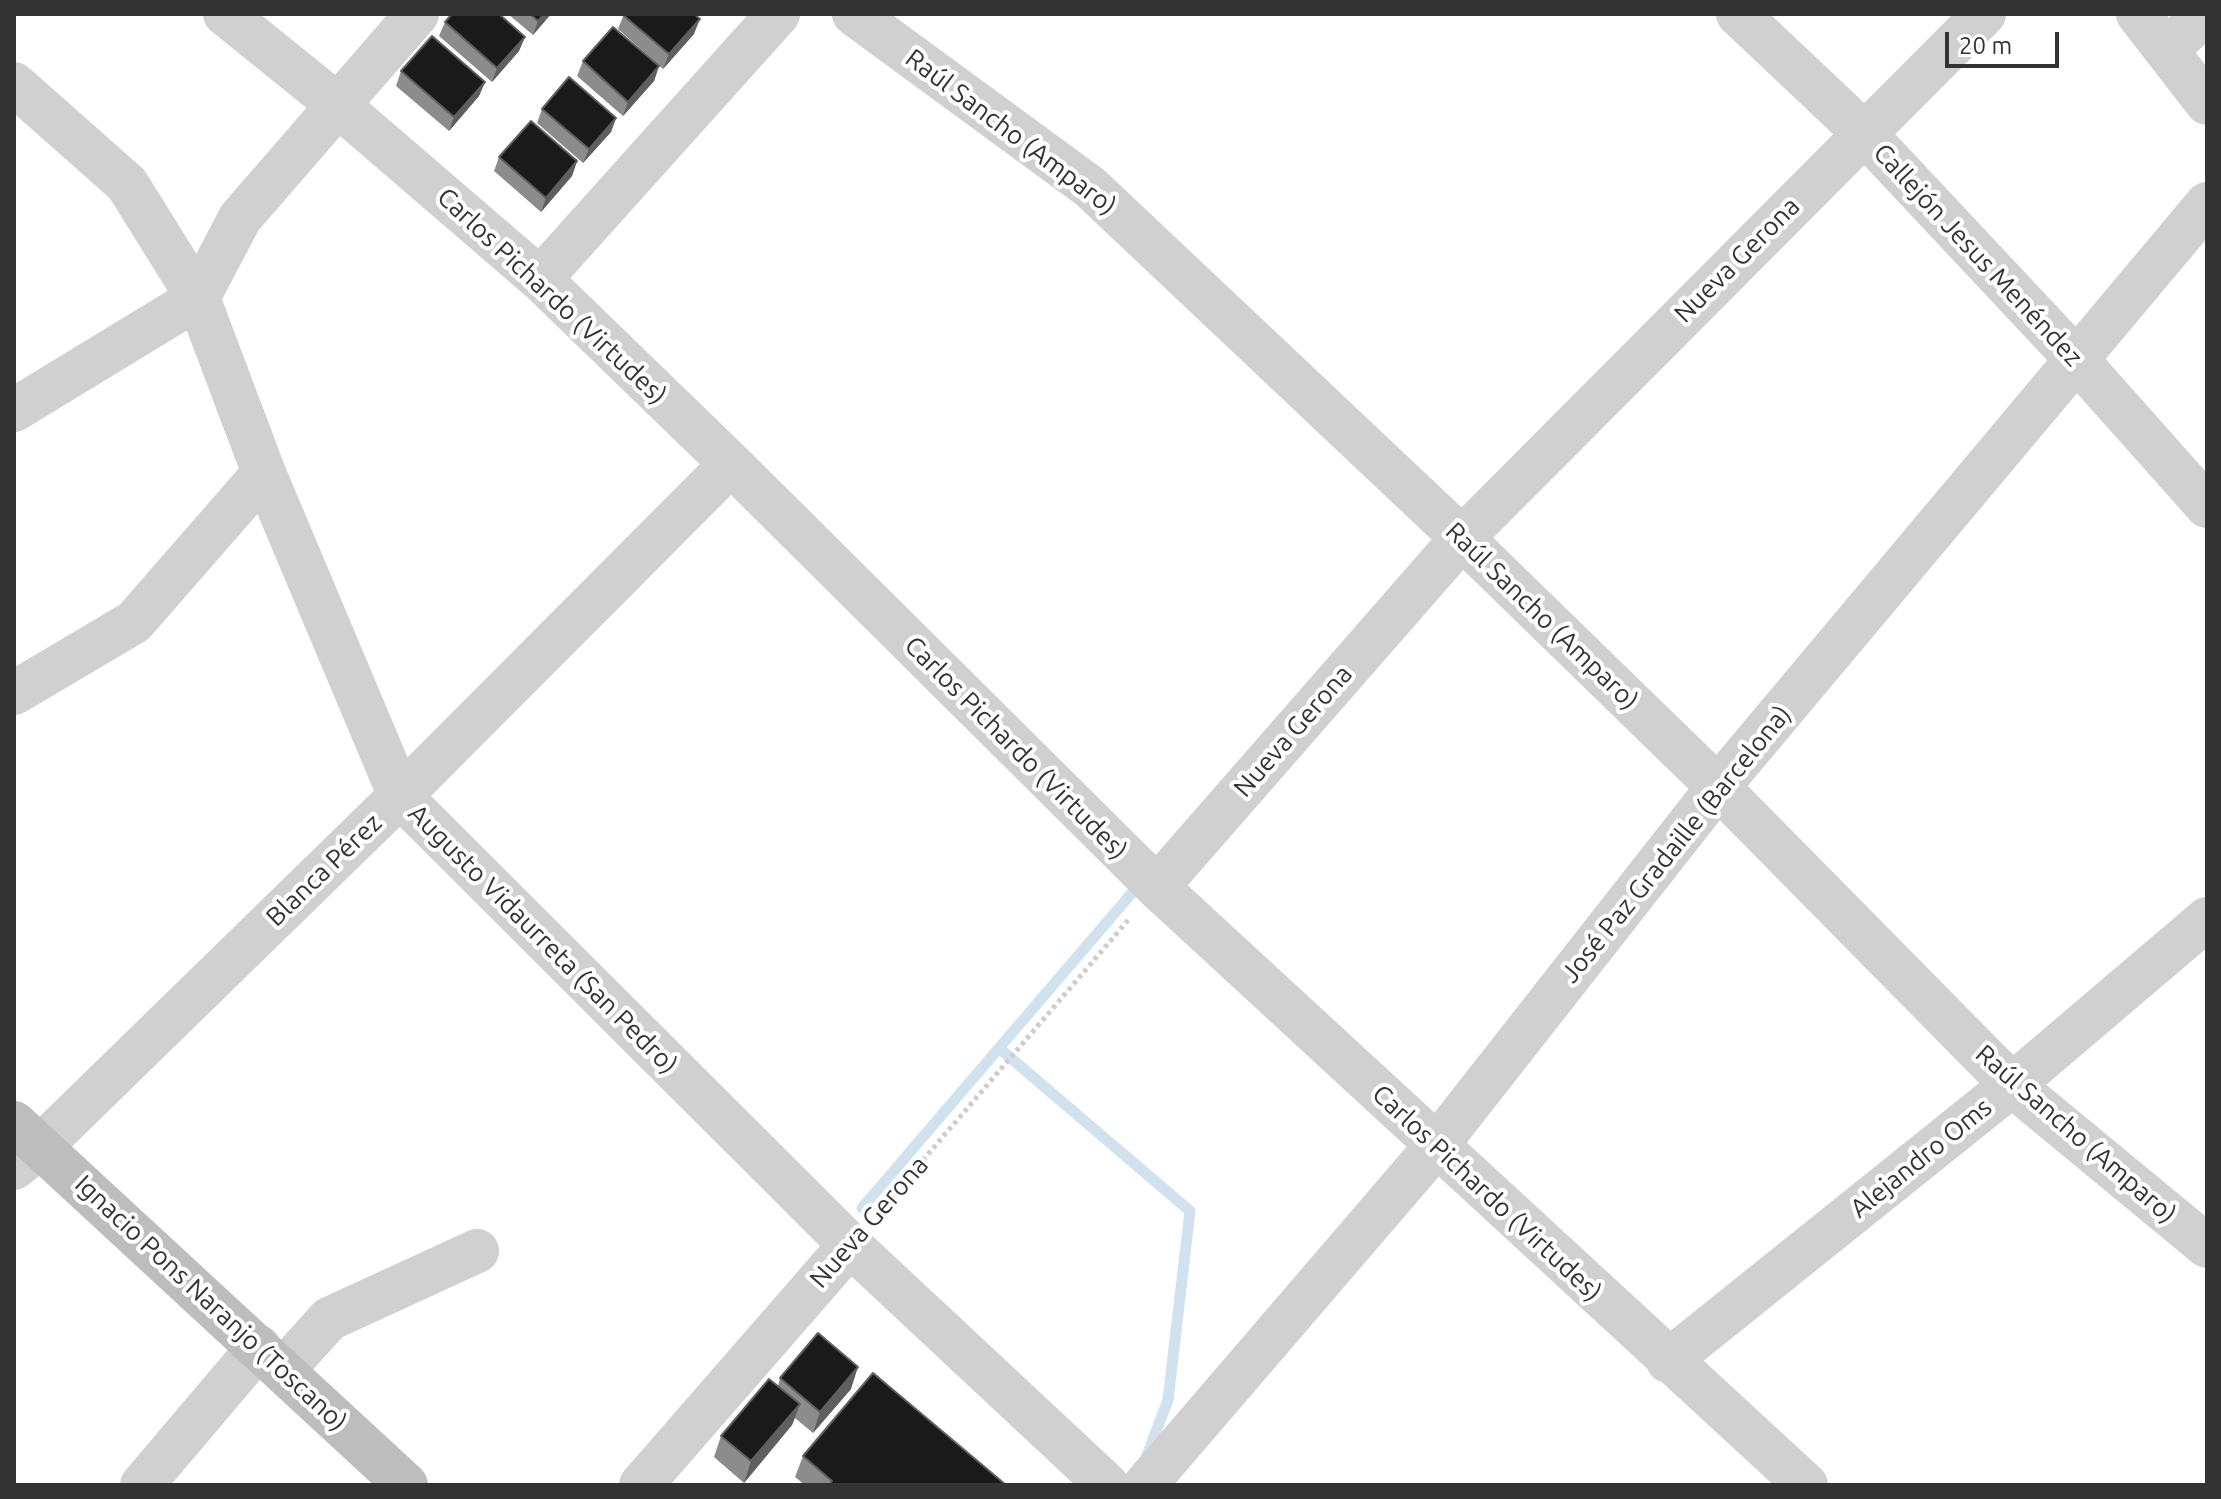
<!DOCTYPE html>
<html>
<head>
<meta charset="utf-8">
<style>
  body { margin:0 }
  #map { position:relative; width:2221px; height:1499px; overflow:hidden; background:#fff; font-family:Ubuntu,sans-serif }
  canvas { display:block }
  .frame { position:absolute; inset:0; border:16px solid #333; pointer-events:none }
  .scale { position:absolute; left:1945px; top:32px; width:114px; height:36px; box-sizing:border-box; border:4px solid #333; border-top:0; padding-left:10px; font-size:24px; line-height:28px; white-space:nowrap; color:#333; -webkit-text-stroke:6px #fff; paint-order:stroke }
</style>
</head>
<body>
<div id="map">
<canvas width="2221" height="1499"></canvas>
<div class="frame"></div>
<div class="scale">20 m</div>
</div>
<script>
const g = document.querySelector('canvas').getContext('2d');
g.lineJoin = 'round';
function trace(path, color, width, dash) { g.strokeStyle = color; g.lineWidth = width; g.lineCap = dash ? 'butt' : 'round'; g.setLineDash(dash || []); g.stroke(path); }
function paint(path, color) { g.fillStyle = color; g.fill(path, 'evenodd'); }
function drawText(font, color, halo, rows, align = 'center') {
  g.font = font + ' Ubuntu,sans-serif'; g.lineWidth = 8; g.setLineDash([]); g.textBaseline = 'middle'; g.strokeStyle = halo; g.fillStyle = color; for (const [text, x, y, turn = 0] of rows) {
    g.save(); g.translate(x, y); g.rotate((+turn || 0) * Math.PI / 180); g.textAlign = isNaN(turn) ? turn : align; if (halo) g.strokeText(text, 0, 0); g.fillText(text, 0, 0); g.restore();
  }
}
trace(new Path2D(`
  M999,1048L1190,1211L1168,1400L1146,1458
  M862,1208L1137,887`), '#cfe2ee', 11);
trace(new Path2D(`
  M876,1215L1130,918`), '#cdcdcd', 5, [4, 4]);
trace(new Path2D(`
  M225,14L339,106L540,279L731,464L1157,887L1806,1485
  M854,14L1090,187L1462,538L1718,787L2012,1085L2207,1246
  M1738,14L1864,133L2077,360L2207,506
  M2138,14L2207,103
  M2166,50L2206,14
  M14,84L127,184L198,298L264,473L400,796L850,1245L1107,1485
  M540,279L778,14
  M14,410L198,298L240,218L417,14
  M14,693L134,622L264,473
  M1157,887L1462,538L1984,14
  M14,1168L41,1146L400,796L731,464
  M1668,1361L2012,1085L2207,919
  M283,1370L329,1319L477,1251
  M142,1485L259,1347
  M641,1485L850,1245
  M1145,1485L1437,1145L1718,787L2207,204`), '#d0d0d0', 44);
trace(new Path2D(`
  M14,1123L406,1485`), '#bdbdbd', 44);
paint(new Path2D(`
  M508,14H551L533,35Z
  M624,14L694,34L663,69L618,29Z
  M445,22L525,37L519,51L492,82L439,36Z
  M583,61L659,66L654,81L623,116L577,76Z
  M401,71L485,82L479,96L449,131L396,86Z
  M542,109L616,118L611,132L583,163L537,123Z
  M499,157L577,161L572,176L541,212L494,171Z
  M780,1378L851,1389L813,1433L795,1418L792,1425L744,1483L714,1457L721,1436L778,1386Z
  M803,1456L1006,1485H805L795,1477Z`), '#8c8c8c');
paint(new Path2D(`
  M544,14H551L533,35L538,21Z
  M700,19L694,34L663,69L669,54Z
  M525,37L519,51L492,82L497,68Z
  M659,66L654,81L623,116L628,102Z
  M485,82L479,96L449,131L454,117Z
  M616,118L611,132L583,163L589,149Z
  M577,161L572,176L541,212L546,198Z
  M858,1367L851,1389L813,1433L820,1412Z
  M800,1404L792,1425L744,1483L751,1461Z`), '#5f5f5f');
const building = new Path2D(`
  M452,14H499L525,37L497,68L445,22Z
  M530,14H544L538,21Z
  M624,14H694L700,19L669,54L623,15Z
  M613,27L659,66L628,102L583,61Z
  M432,36L485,82L454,117L401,71Z
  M569,77L616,118L589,149L542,109Z
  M531,121L577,161L546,198L499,157Z
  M818,1333L858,1367L820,1412L780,1378Z
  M873,1373L1006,1485H829L832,1481L803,1456Z
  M769,1379L800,1404L751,1461L721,1436Z`);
paint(building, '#1a1a1a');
trace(building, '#5f5f5f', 2);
drawText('26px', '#333', '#fff', [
  ["Raúl Sancho (Amparo)",1011,132,37],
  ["Callejón Jesus Menéndez",1978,255,47],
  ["Nueva Gerona",1737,260,-45],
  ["Carlos Pichardo (Virtudes)",552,296,43],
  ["Raúl Sancho (Amparo)",1542,616,44],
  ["Nueva Gerona",1293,731,-49],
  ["Carlos Pichardo (Virtudes)",1016,748,45],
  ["José Paz Gradaille (Barcelona)",1676,844,-51],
  ["Blanca Pérez",324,870,-44],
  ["Augusto Vidaurreta (San Pedro)",543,939,45],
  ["Raúl Sancho (Amparo)",2076,1134,41],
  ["Alejandro Oms",1921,1158,-39],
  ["Carlos Pichardo (Virtudes)",1487,1193,43],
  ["Nueva Gerona",869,1222,-49],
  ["Ignacio Pons Naranjo (Toscano)",211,1303,43]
]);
</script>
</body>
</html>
